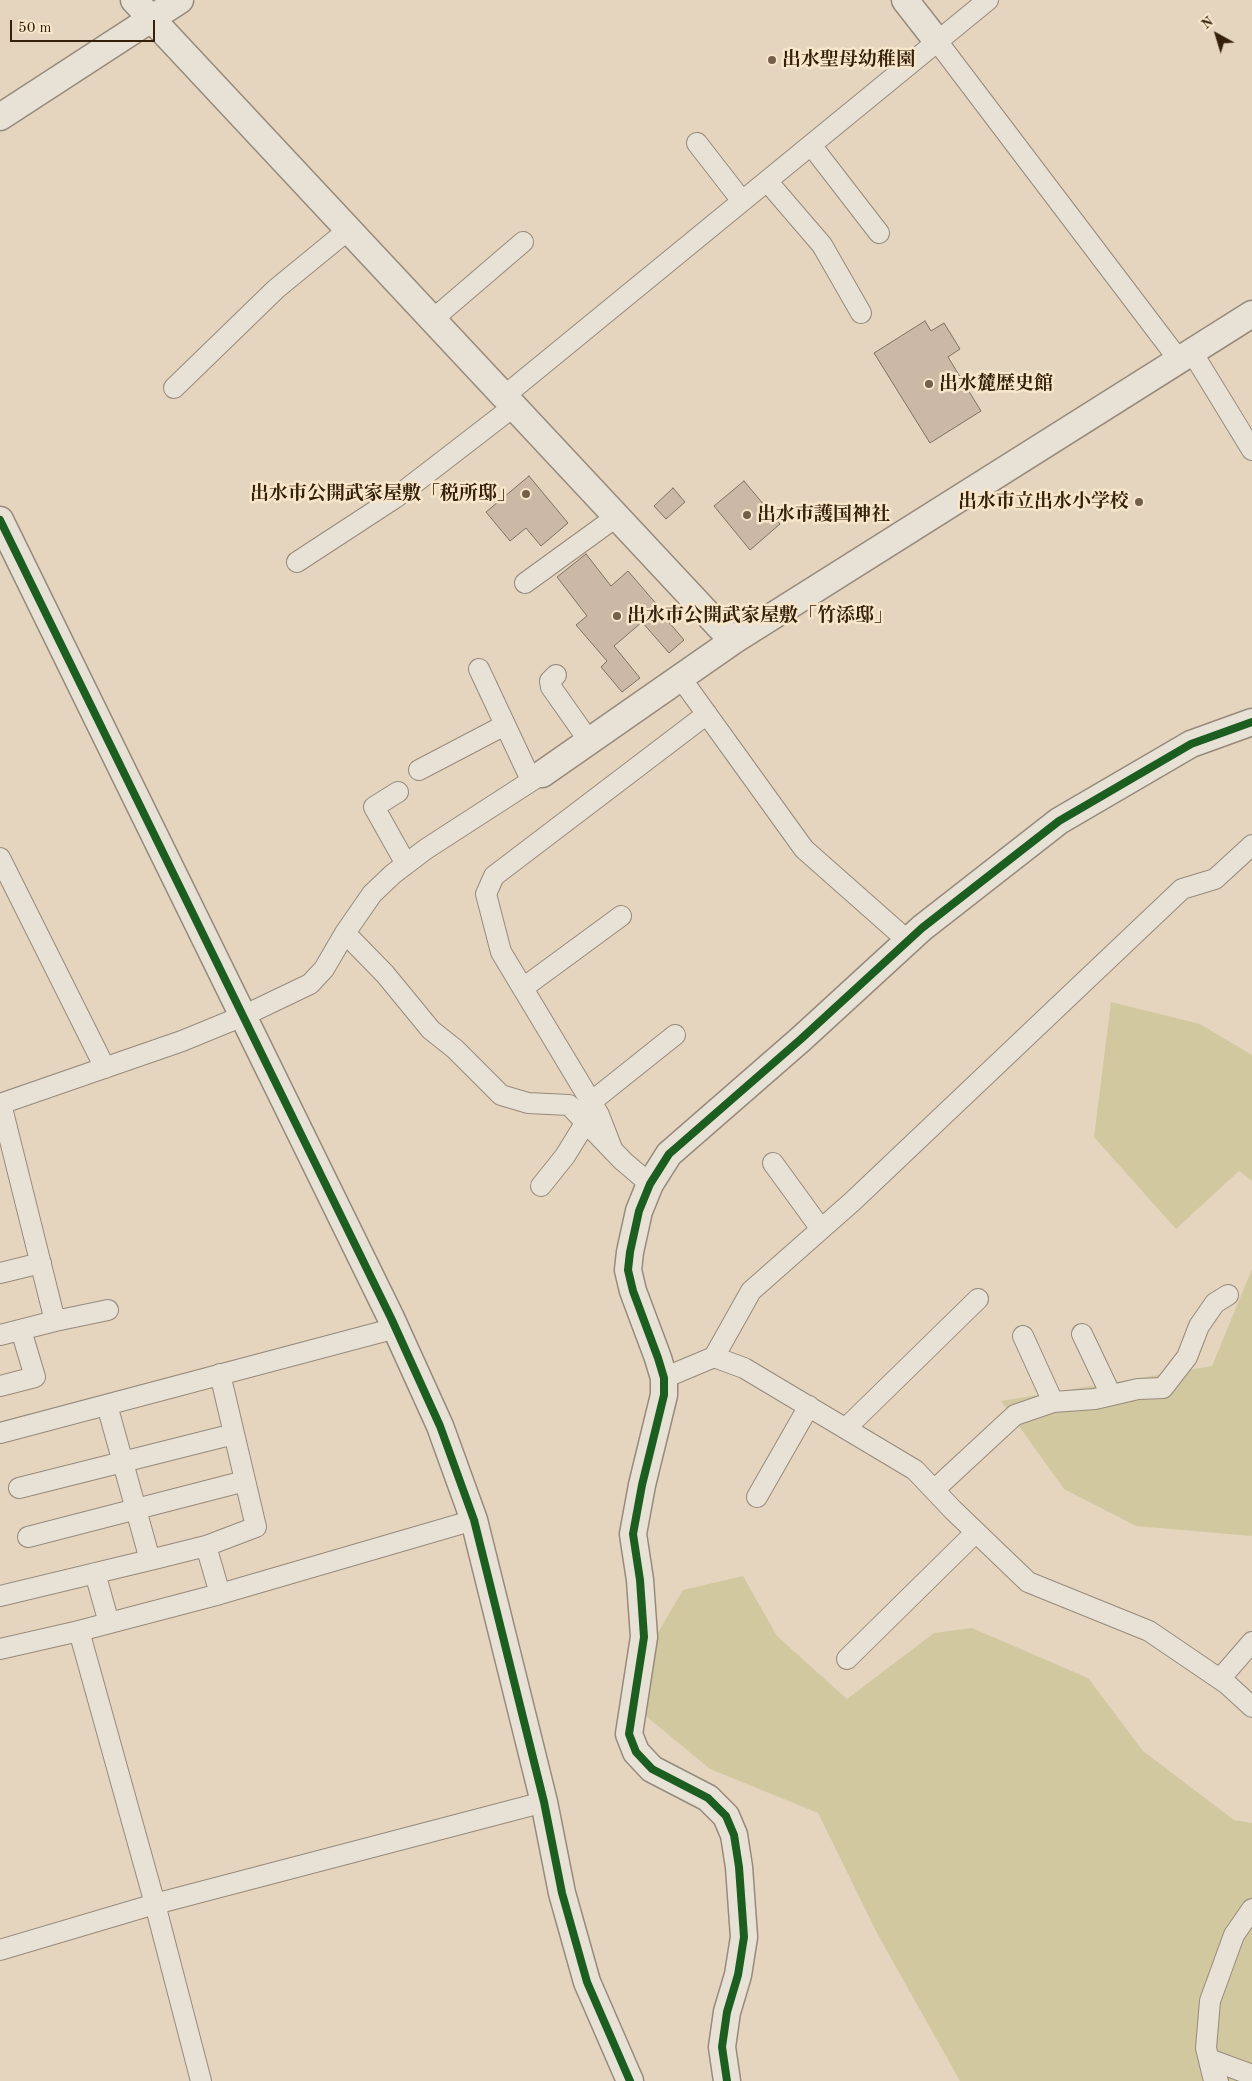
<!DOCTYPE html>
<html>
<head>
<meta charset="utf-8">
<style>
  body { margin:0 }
  #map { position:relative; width:1252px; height:2081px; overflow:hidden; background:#e5d5bf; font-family:"Old Standard TT",serif }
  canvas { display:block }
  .north { position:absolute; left:1192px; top:10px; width:50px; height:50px; -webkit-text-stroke:4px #f8e6cb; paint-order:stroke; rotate:321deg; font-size:14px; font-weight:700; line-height:20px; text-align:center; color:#35200b }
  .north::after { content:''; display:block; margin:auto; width:18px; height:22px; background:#35200b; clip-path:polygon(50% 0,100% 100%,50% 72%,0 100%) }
  .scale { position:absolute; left:10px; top:20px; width:145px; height:22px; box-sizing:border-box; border:2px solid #35200b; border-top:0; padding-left:6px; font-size:15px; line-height:18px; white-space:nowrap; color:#35200b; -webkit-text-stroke:4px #f8e6cb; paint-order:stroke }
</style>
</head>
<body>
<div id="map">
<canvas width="1252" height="2081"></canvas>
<div class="north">N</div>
<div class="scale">50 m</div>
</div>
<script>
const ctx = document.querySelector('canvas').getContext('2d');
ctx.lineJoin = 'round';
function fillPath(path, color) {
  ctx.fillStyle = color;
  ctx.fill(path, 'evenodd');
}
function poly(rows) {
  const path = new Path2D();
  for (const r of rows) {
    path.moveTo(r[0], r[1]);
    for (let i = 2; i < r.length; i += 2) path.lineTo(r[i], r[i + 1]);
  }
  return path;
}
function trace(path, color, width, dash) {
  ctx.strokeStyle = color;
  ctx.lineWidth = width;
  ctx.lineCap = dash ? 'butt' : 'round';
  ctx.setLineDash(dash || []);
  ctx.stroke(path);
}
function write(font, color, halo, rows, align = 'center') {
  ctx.font = font + ' "Old Standard TT","Noto Serif JP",serif';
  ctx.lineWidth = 5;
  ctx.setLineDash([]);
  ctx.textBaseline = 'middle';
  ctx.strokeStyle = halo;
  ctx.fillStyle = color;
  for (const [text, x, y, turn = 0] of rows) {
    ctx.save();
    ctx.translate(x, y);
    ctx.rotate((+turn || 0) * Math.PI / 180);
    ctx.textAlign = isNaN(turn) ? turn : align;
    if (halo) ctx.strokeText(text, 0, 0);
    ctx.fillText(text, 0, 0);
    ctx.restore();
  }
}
const green = poly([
  [1111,1002,1200,1024,1252,1055,1252,1181,1239,1171,1176,1229,1094,1137],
  [1252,1269,1252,1536,1136,1526,1064,1489,1001,1401,1212,1366],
  [743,1576,777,1636,847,1699,934,1633,972,1628,1088,1678,1143,1751,1234,1820,1252,1823,1252,2081,960,2081,878,1935,818,1813,710,1769,641,1712,657,1634,683,1590]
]);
const building = poly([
  [925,321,931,331,944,323,960,349,948,357,981,411,930,443,874,353,925,321],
  [529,476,568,523,541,546,526,528,510,541,486,512,529,476],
  [744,481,780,524,750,550,714,506,744,481],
  [673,488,685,502,666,519,654,506,673,488],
  [586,554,611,586,628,571,659,607,657,608,684,640,669,653,642,622,614,646,640,678,622,692,601,667,607,661,576,625,587,616,557,577,586,554]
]);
const minor = poly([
  [937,41,1179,360],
  [697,143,742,201],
  [811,145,879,233],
  [767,181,822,245,861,313],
  [432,320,523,242],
  [1192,352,1252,450],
  [174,388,276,289,348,230],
  [503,397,988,0],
  [297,562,395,498,513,407],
  [525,583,616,517],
  [479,669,531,780],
  [556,675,550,681,551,687,589,741],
  [680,677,804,849,908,941],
  [419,770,505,725],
  [398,792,374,807,406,864],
  [0,858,105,1068],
  [345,933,385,974,431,1030,455,1049,501,1095,528,1103,569,1105,623,1161,650,1184],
  [523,988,621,916],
  [591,1102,675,1035],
  [0,1104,182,1041,243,1016,310,984,324,969,345,933,372,894,393,874,426,849,542,774],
  [613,1151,599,1115,501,952,486,894,494,876,707,714],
  [773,1163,821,1229],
  [541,1186,565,1156,586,1122],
  [0,1273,41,1263],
  [55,1321,108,1310],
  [1082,1334,1111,1395],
  [0,1335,55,1321,1,1104],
  [1023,1336,1053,1402],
  [714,1357,744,1368,915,1470,953,1510,1028,1582,1149,1631,1227,1684,1252,1707],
  [664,1378,714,1357,751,1291,853,1201,1182,889,1215,879,1252,845],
  [0,1386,35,1377,21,1330],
  [846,1428,978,1299],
  [0,1433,396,1328],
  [19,1488,234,1434],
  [934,1490,1015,1415,1053,1402,1095,1399,1138,1389,1163,1388,1187,1357,1199,1326,1215,1303,1228,1295],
  [757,1497,809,1406],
  [28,1537,245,1481],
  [206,1546,256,1527,220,1374],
  [150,1560,206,1546,220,1594],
  [95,1573,109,1623],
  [0,1596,150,1560,107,1405],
  [0,1649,79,1631],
  [847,1659,976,1532],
  [1220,1679,1252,1642],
  [0,1950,155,1904,544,1802],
  [1209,2059,1252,2075],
  [201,2081,155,1904,79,1631,220,1594,474,1520],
  [1218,2081,1213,2077,1206,2048,1210,2001,1234,1935,1252,1909]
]);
const tertiary = poly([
  [134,0,733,641],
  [905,0,937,41],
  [0,117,180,0],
  [0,520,391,1318,440,1426,474,1520,544,1802,562,1893,587,1982,630,2081],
  [542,774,733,641,1252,314],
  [727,2081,722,2047,727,2012,738,1975,744,1937,739,1867,734,1835,726,1816,708,1798,652,1769,636,1752,629,1734,644,1637,640,1580,633,1534,642,1485,664,1395,664,1378,658,1358,633,1291,628,1270,630,1252,639,1211,650,1184,669,1154,801,1039,922,928,1059,821,1191,744,1252,722]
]);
const cycleway = poly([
  [0,520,391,1318,440,1426,474,1520,544,1802,562,1893,587,1982,630,2081],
  [727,2081,722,2047,727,2012,738,1975,744,1937,739,1867,734,1835,726,1816,708,1798,652,1769,636,1752,629,1734,644,1637,640,1580,633,1534,642,1485,664,1395,664,1378,658,1358,633,1291,628,1270,630,1252,639,1211,650,1184,669,1154,801,1039,922,928,1059,821,1191,744,1252,722]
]);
const markers = [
  [772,60,5,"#735f4a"],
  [929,384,5,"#735f4a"],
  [526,494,5,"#735f4a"],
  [1139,502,5,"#735f4a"],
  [747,515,5,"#735f4a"],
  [617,616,5,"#735f4a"]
];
const poiNames = [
  ["出水聖母幼稚園",782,60],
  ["出水麓歴史館",939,384],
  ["出水市公開武家屋敷「税所邸」",516,494,"right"],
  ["出水市立出水小学校",1129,502,"right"],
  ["出水市護国神社",757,515],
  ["出水市公開武家屋敷「竹添邸」",627,616]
];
fillPath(green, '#d1c8a0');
fillPath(building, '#cbb8a5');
trace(building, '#7c7164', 1);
trace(minor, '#968a7b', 22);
trace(tertiary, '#968a7b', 29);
trace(minor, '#e8e1d6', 20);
trace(tertiary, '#e8e1d6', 26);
trace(cycleway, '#1b5e20', 8);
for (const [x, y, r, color] of markers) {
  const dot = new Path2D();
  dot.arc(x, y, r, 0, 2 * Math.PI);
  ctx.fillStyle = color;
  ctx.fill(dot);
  trace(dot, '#f8e6cb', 2);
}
write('bold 19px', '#35200b', '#f8e6cb', poiNames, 'left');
</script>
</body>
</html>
